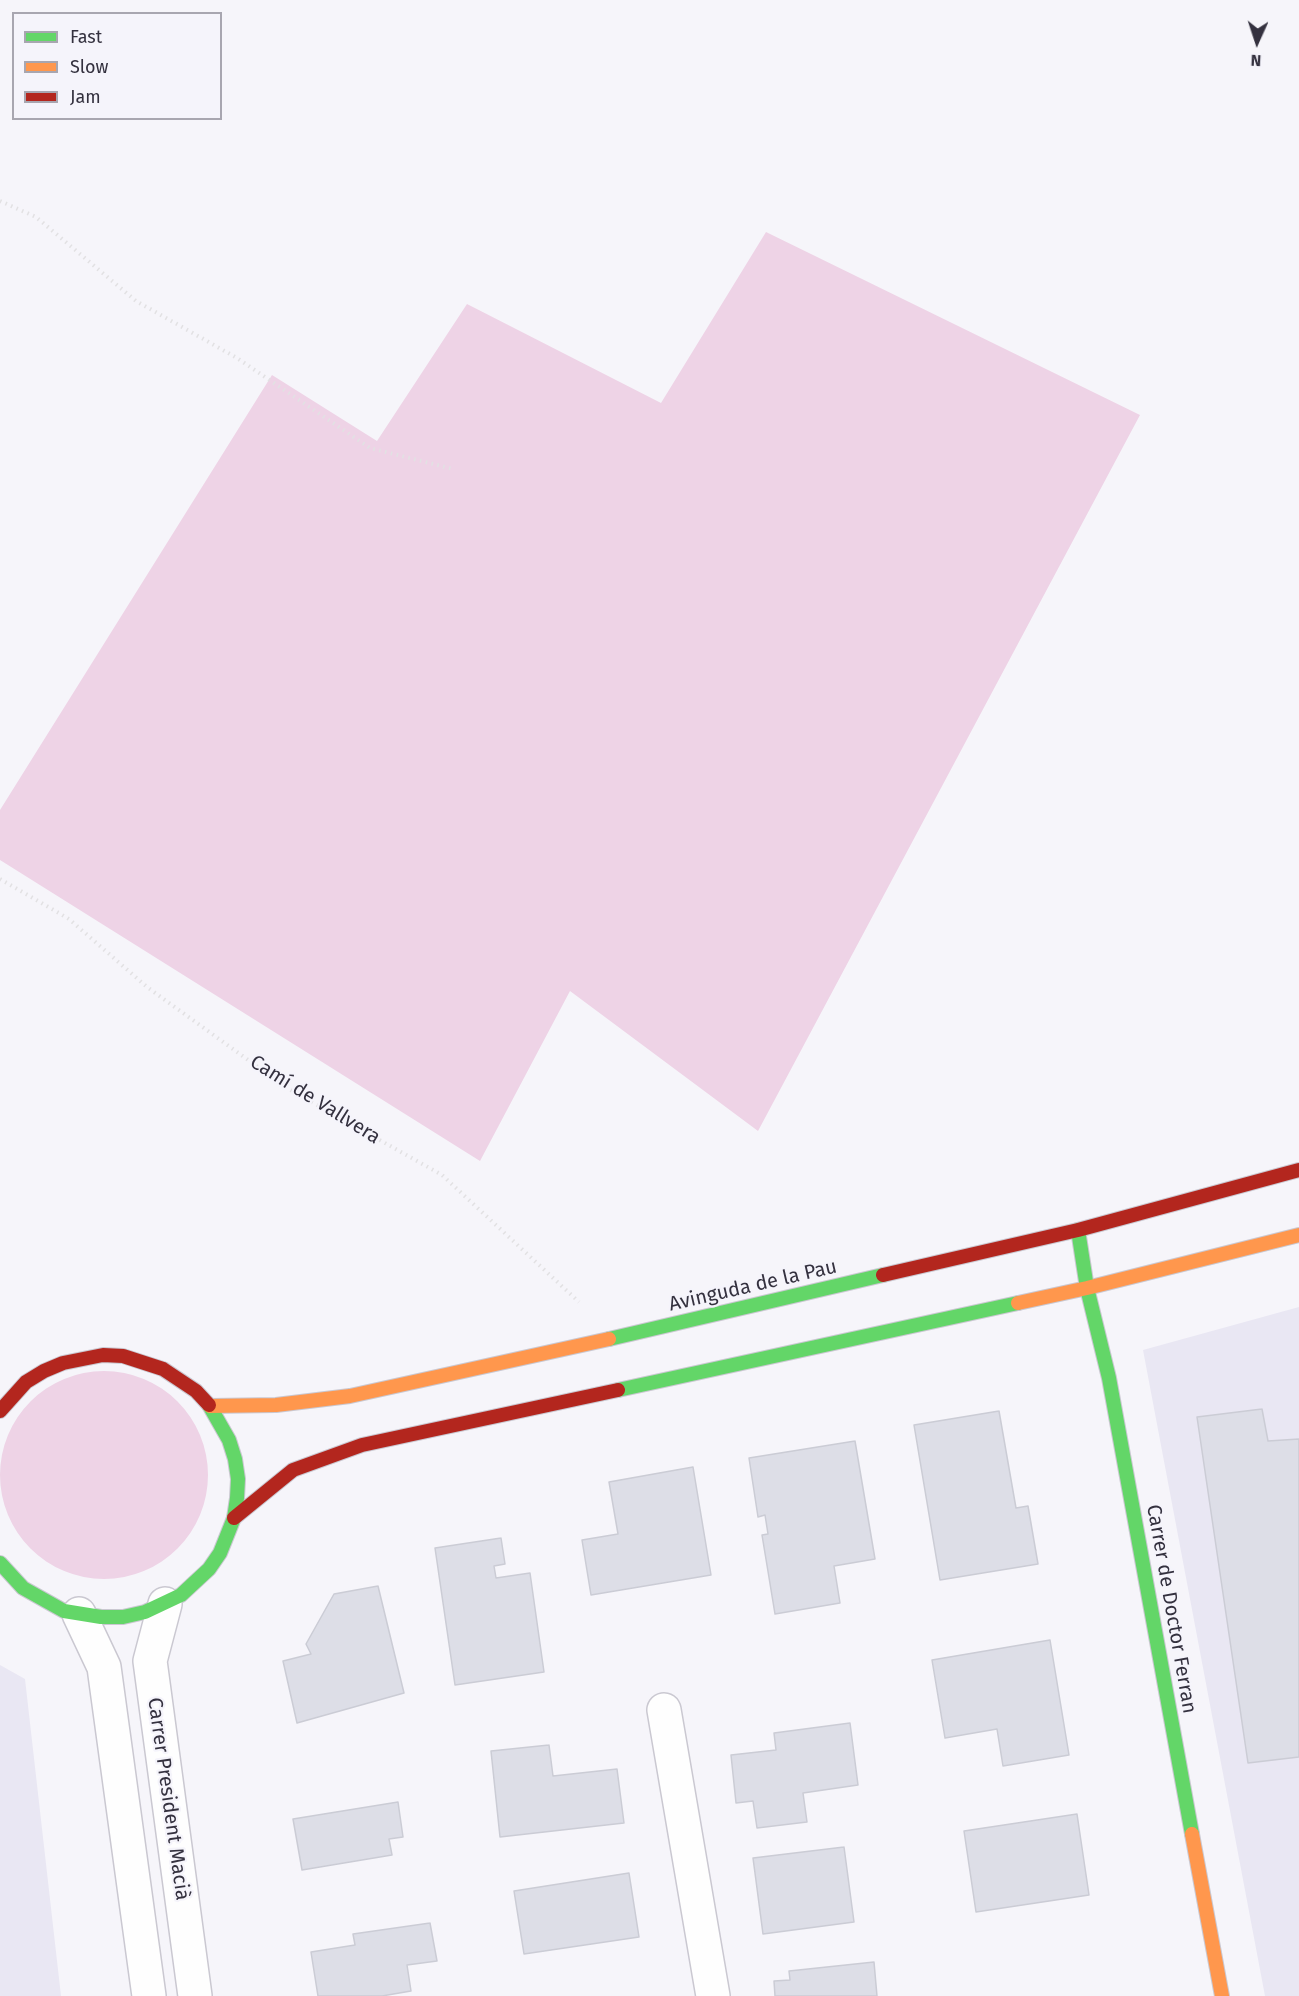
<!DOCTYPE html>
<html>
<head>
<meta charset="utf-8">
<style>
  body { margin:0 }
  #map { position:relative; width:1299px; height:1996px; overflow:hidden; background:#f6f5fa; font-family:"Fira Sans",sans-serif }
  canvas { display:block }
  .legend { position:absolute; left:12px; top:12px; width:210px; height:108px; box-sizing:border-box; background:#f5f4fb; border:2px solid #a8a6b0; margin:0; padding:8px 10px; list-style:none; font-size:18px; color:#34313f }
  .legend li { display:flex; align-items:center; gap:12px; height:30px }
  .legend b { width:30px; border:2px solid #a8a6b0 }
  .north { position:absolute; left:1227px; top:12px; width:60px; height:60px; -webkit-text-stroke:4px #f5f4fb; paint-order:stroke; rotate:183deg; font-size:16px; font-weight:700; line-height:24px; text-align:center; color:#34313f }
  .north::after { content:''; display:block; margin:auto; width:21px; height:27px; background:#34313f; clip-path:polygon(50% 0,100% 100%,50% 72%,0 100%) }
</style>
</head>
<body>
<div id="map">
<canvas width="1299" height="1996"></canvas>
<ul class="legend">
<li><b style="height:8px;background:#63d668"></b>Fast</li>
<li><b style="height:8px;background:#ff974d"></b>Slow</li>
<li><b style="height:8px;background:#b3261e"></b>Jam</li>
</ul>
<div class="north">N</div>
</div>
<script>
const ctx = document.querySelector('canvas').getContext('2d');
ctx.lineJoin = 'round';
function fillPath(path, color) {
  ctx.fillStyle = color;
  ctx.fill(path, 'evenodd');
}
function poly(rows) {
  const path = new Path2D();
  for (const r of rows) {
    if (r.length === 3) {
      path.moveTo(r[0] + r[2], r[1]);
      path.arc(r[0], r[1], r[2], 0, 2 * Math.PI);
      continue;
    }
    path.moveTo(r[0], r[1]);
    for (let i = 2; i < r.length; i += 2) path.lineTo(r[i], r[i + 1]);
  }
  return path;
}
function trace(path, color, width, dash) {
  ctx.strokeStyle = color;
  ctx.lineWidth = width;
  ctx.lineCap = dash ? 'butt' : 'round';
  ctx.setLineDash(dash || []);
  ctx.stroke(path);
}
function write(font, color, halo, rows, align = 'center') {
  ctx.font = font + ' "Fira Sans",sans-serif';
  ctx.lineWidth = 4.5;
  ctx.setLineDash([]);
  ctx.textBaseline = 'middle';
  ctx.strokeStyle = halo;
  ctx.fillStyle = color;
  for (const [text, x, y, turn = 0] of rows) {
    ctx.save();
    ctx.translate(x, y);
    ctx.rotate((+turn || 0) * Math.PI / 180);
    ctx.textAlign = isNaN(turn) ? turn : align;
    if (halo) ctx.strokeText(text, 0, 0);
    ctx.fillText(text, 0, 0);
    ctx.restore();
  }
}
const built = poly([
  [1299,1307,1299,1996,1265,1996,1143,1350],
  [0,1665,25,1679,61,1996,0,1996]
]);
const green = poly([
  [766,232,1140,415,758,1131,570,991,480,1161,0,860,0,810,272,375,377,441,467,304,661,403],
  [104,1475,104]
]);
const building = poly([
  [1262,1409,1268,1441,1299,1439,1299,1757,1248,1763,1197,1417,1262,1409],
  [999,1411,1016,1508,1028,1506,1038,1564,940,1580,914,1425,999,1411],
  [855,1441,875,1559,834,1566,840,1603,775,1614,762,1535,768,1534,765,1515,758,1517,749,1458,855,1441],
  [693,1467,711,1575,591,1595,582,1540,618,1534,609,1482,693,1467],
  [501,1538,505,1564,494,1566,496,1578,530,1573,544,1672,455,1685,435,1548,501,1538],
  [378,1586,404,1693,297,1723,283,1661,311,1654,306,1644,334,1594,378,1586],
  [1050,1640,1069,1755,1003,1766,997,1729,945,1738,932,1660,1050,1640],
  [850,1723,858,1785,803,1793,807,1822,757,1828,753,1801,736,1803,731,1755,776,1750,774,1733,850,1723],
  [549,1745,553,1776,617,1769,624,1823,500,1837,491,1751,549,1745],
  [398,1802,403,1837,389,1839,392,1855,302,1870,293,1819,398,1802],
  [1077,1814,1089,1895,976,1912,964,1831,1077,1814],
  [844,1847,854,1922,763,1934,753,1858,844,1847],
  [629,1873,639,1937,524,1954,514,1891,629,1873],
  [430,1923,437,1961,407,1965,411,1991,382,1996,318,1996,311,1952,355,1945,353,1934,430,1923],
  [874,1962,877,1996,775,1996,774,1981,790,1980,789,1971,874,1962]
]);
const path = poly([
  [0,201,36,217,136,301,237,358,370,448,453,469],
  [0,879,69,919,147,987,287,1088,442,1175,579,1302]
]);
const street = poly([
  [165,1604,150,1661,195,1996],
  [79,1614,104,1667,149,1996],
  [664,1710,713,1996]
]);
const fast = poly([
  [1078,1230,1087,1288,1109,1378,1192,1834],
  [609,1339,883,1275],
  [618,1390,1018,1303],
  [0,1563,23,1588,64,1611,101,1617,123,1617,145,1612,181,1595,209,1569,220,1553,234,1518,237,1498,238,1479,235,1459,229,1440,209,1405]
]);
const slow = poly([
  [1018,1303,1087,1288,1299,1235],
  [210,1406,276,1405,350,1396,609,1339],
  [1192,1834,1222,1996]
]);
const jam = poly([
  [883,1275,1078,1230,1299,1170],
  [0,1411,26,1382,44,1371,63,1363,103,1355,123,1356,163,1369,196,1391,209,1405],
  [234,1518,293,1470,362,1445,618,1390]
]);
const streetNames = [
  ["Camí de Vallvera",315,1100,32],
  ["Avinguda de la Pau",753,1286,-13],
  ["Carrer de Doctor Ferran",1171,1609,80],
  ["Carrer President Macià",168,1799,82]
];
fillPath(built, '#e9e7f3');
fillPath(green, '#eed3e6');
fillPath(building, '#dddee7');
trace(building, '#cbccd5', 1.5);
trace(street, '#cac8d1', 36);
trace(fast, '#cac8d1', 16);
trace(slow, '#cac8d1', 16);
trace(jam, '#cac8d1', 16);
trace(path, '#e2e1e3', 4, [1.5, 4.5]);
trace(street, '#fefefe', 33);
trace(fast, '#63d668', 14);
trace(slow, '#ff974d', 14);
trace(jam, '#b3261e', 14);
write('20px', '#34313f', '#f5f4fb', streetNames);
</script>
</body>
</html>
